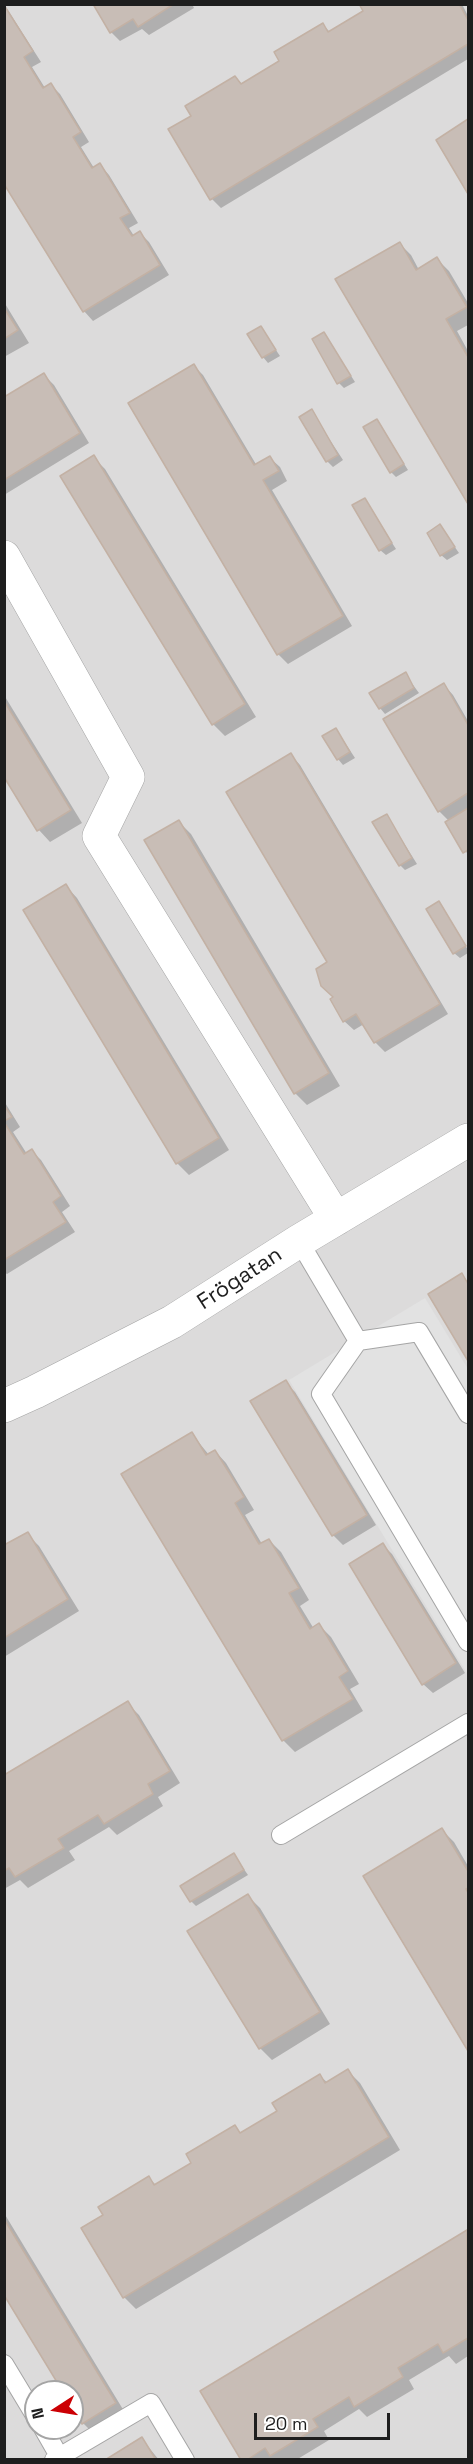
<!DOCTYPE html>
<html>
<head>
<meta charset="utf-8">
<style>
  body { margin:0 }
  #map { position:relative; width:473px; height:2464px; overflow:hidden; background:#f0ebe3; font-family:"Space Grotesk",sans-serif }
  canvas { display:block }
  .frame { position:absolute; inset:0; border:6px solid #1e1e1e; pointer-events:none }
  .north { position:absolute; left:24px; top:2380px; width:60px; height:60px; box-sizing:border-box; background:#fff; border:2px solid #a5a5a5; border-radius:50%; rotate:258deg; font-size:16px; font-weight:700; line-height:24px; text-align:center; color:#1e1e1e }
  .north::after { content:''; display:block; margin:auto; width:21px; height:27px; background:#cc0004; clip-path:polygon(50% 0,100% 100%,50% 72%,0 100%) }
  .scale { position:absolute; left:254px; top:2413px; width:136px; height:27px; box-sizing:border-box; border:3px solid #1e1e1e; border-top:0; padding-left:8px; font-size:18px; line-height:21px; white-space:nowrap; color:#1e1e1e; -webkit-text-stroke:4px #fff; paint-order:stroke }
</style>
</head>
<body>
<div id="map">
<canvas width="473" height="2464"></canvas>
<div class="frame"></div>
<div class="north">N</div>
<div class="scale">20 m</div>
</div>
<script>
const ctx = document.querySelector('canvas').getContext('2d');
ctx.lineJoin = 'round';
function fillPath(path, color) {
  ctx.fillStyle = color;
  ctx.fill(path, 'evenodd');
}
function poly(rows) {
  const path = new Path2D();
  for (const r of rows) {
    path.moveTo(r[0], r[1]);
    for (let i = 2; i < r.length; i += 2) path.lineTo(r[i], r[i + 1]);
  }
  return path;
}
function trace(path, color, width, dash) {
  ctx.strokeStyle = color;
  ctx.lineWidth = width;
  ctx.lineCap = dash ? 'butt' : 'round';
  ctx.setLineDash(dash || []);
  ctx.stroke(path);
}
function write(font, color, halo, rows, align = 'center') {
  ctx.font = font + ' "Space Grotesk",sans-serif';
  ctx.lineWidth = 5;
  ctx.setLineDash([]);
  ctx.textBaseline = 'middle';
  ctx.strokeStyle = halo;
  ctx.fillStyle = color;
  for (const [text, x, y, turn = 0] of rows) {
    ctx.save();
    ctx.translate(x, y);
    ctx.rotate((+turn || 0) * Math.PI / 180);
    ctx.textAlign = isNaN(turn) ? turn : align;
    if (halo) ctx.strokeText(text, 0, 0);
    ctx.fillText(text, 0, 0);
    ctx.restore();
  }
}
const residential = poly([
  [5,5,468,5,468,2459,5,2460],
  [36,2392,72,2392,72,2428,36,2428]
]);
const parking = poly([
  [425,1298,468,1369,468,1675,289,1380]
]);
const shadow = poly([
  [4,4,41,62,32,67,45,88,51,85,60,94,89,142,81,147,94,168,100,165,109,175,138,223,129,228,134,236,140,233,149,242,169,275,93,321,84,311,4,181],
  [94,4,192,4,194,8,149,35,142,29,120,41,111,32],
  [361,4,462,4,468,16,468,59,221,208,212,199,193,116,235,77,243,85,281,62,323,25,330,32,365,12],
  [468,121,468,191,438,140],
  [399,243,411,255,419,270,437,259,449,271,468,303,468,325,457,331,468,351,468,501,337,280],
  [4,302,29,343,4,357],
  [261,328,280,356,268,363,263,357],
  [324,334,355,382,344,388,339,383],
  [194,366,203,375,257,466,270,458,280,467,287,481,272,490,352,626,288,664,278,654],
  [44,375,54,385,89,443,4,495,4,399],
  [311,411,343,460,333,467,327,461],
  [377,421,408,470,396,477,391,472],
  [93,457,105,469,256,717,225,736,213,724],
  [364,500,396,549,386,555,380,550],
  [440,526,459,553,447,560,441,555],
  [405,674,419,693,385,714,380,708],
  [444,685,453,695,468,721,468,855,449,821,439,811],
  [4,695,82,823,50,842,39,830,4,774],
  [336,729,355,758,343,765,338,759],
  [291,755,300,765,448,1014,385,1052,375,1042,364,1024,354,1030,344,1021,335,997],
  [387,816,417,864,405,870,400,865],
  [179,822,191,834,340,1086,307,1105,295,1093],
  [66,886,77,898,229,1150,189,1175,177,1163],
  [439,903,468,950,468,953,460,958,454,953],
  [4,1101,20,1127,13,1132,27,1154,32,1151,41,1160,70,1206,62,1212,75,1232,7,1274,4,1272],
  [462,1275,468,1282,468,1358,430,1294],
  [285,1382,295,1392,376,1525,343,1545,333,1535,252,1402],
  [192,1434,209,1455,215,1451,226,1463,254,1510,245,1515,262,1544,269,1540,281,1552,309,1600,300,1606,314,1629,319,1625,331,1637,359,1684,350,1689,363,1711,295,1752,283,1740,123,1475],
  [27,1534,39,1546,79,1611,4,1657,4,1543,7,1546],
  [383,1545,392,1554,465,1673,433,1693,423,1684],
  [127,1703,139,1715,180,1783,158,1797,163,1806,117,1835,109,1827,69,1851,75,1860,28,1888,20,1880,4,1889,4,1777],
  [442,1830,454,1842,468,1866,468,2048,365,1877],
  [234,1855,248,1875,196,1906,191,1901],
  [248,1896,260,1908,330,2024,272,2060,260,2048],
  [348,2071,360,2083,400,2150,136,2309,124,2297,105,2215,149,2178,156,2185,193,2163,234,2127,242,2134,279,2112,320,2076,328,2083],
  [4,2213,127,2416,95,2435,83,2423,72,2404,72,2392,65,2392,4,2292],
  [467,2232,468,2356,456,2364,449,2356,409,2380,414,2389,367,2417,359,2409,324,2431,329,2440,296,2460,243,2460],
  [142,2439,159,2460,108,2460]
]);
const building = poly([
  [93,4,174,4,138,27,133,19,110,33,93,4],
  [359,4,459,4,468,20,468,44,210,200,168,129,191,116,185,106,235,76,241,84,279,61,274,52,323,23,328,32,363,11,359,4],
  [4,5,33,51,24,57,43,88,51,83,81,132,73,137,92,168,100,163,130,213,120,218,132,236,140,231,160,265,83,312,4,184,4,5],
  [468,119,468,194,436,140,468,119],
  [400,242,416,270,437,257,467,307,446,319,468,357,468,504,335,279,400,242],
  [4,308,18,330,4,339,4,308],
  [261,326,276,350,262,358,247,334,261,326],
  [324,332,351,376,337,384,312,339,324,332],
  [194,364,254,465,270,456,279,471,263,480,343,616,277,655,128,403,194,364],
  [44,373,80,433,4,480,4,397,44,373],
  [312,409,338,455,326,462,299,417,312,409],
  [377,419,404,464,390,473,363,427,377,419],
  [94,455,245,704,212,725,60,476,94,455],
  [365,498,392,543,379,551,352,505,365,498],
  [440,524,455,547,440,556,427,533,440,524],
  [406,672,414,688,379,709,369,693,406,672],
  [444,683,468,725,468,793,438,812,383,719,444,683],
  [4,701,71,810,37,831,4,777,4,701],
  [336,728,350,752,337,760,322,736,336,728],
  [291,753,440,1004,374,1043,356,1014,343,1022,330,999,333,997,321,986,316,969,327,962,226,792,291,753],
  [468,808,468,850,463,853,445,822,468,808],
  [387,814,412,858,399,866,372,822,387,814],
  [179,820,329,1073,294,1094,144,840,179,820],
  [66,884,219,1138,176,1164,23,910,66,884],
  [439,901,466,946,453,954,426,909,439,901],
  [4,1105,12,1117,4,1121,4,1105],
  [4,1122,24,1154,32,1149,61,1196,53,1202,66,1222,4,1260,4,1122],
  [462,1273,468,1284,468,1361,428,1294,462,1273],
  [286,1380,367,1515,332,1536,250,1401,286,1380],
  [192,1432,206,1455,215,1450,244,1497,235,1503,259,1544,269,1539,299,1588,289,1593,310,1629,319,1623,348,1671,339,1677,353,1699,282,1741,121,1474,192,1432],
  [28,1532,68,1599,4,1638,4,1545,28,1532],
  [383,1543,456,1663,422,1685,349,1564,383,1543],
  [128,1701,170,1771,148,1784,153,1794,104,1824,98,1815,58,1839,64,1848,15,1877,9,1868,4,1871,4,1775,128,1701],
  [442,1828,468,1871,468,1888,466,1889,468,1893,468,2051,363,1876,442,1828],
  [234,1853,244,1870,190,1902,180,1886,234,1853],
  [248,1894,320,2012,259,2049,187,1931,248,1894],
  [348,2069,389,2137,123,2298,81,2228,103,2215,98,2207,149,2176,154,2185,191,2163,186,2154,235,2125,240,2133,277,2111,272,2103,320,2074,325,2083,348,2069],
  [4,2219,116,2403,82,2424,72,2407,72,2392,63,2392,4,2295,4,2219],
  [467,2230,468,2338,443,2353,438,2344,398,2368,403,2377,354,2407,349,2397,313,2419,318,2427,270,2456,265,2448,247,2460,241,2460,200,2391,467,2230],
  [142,2437,156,2460,105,2460,142,2437]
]);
const lane = poly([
  [299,1241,358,1341],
  [468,1414,419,1332,358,1341,321,1394,468,1642],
  [281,1835,468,1723],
  [4,2364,36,2417],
  [43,2428,59,2456],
  [54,2460,151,2403,185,2460]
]);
const street = poly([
  [4,557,128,777,99,836,336,1219],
  [4,1406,35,1392,172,1322,299,1241,468,1140]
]);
const streetNames = [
  ["Frögatan",240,1279,-33]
];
fillPath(residential, '#dcdbdb');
fillPath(parking, '#e2e2e2');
fillPath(shadow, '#0003');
fillPath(building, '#c8bdb6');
trace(building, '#c3b1a4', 1.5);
trace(lane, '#a5a5a5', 20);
trace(street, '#a5a5a5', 34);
trace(lane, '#fff', 18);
trace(street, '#fff', 33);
write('22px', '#1e1e1e', '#fff', streetNames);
</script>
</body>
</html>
